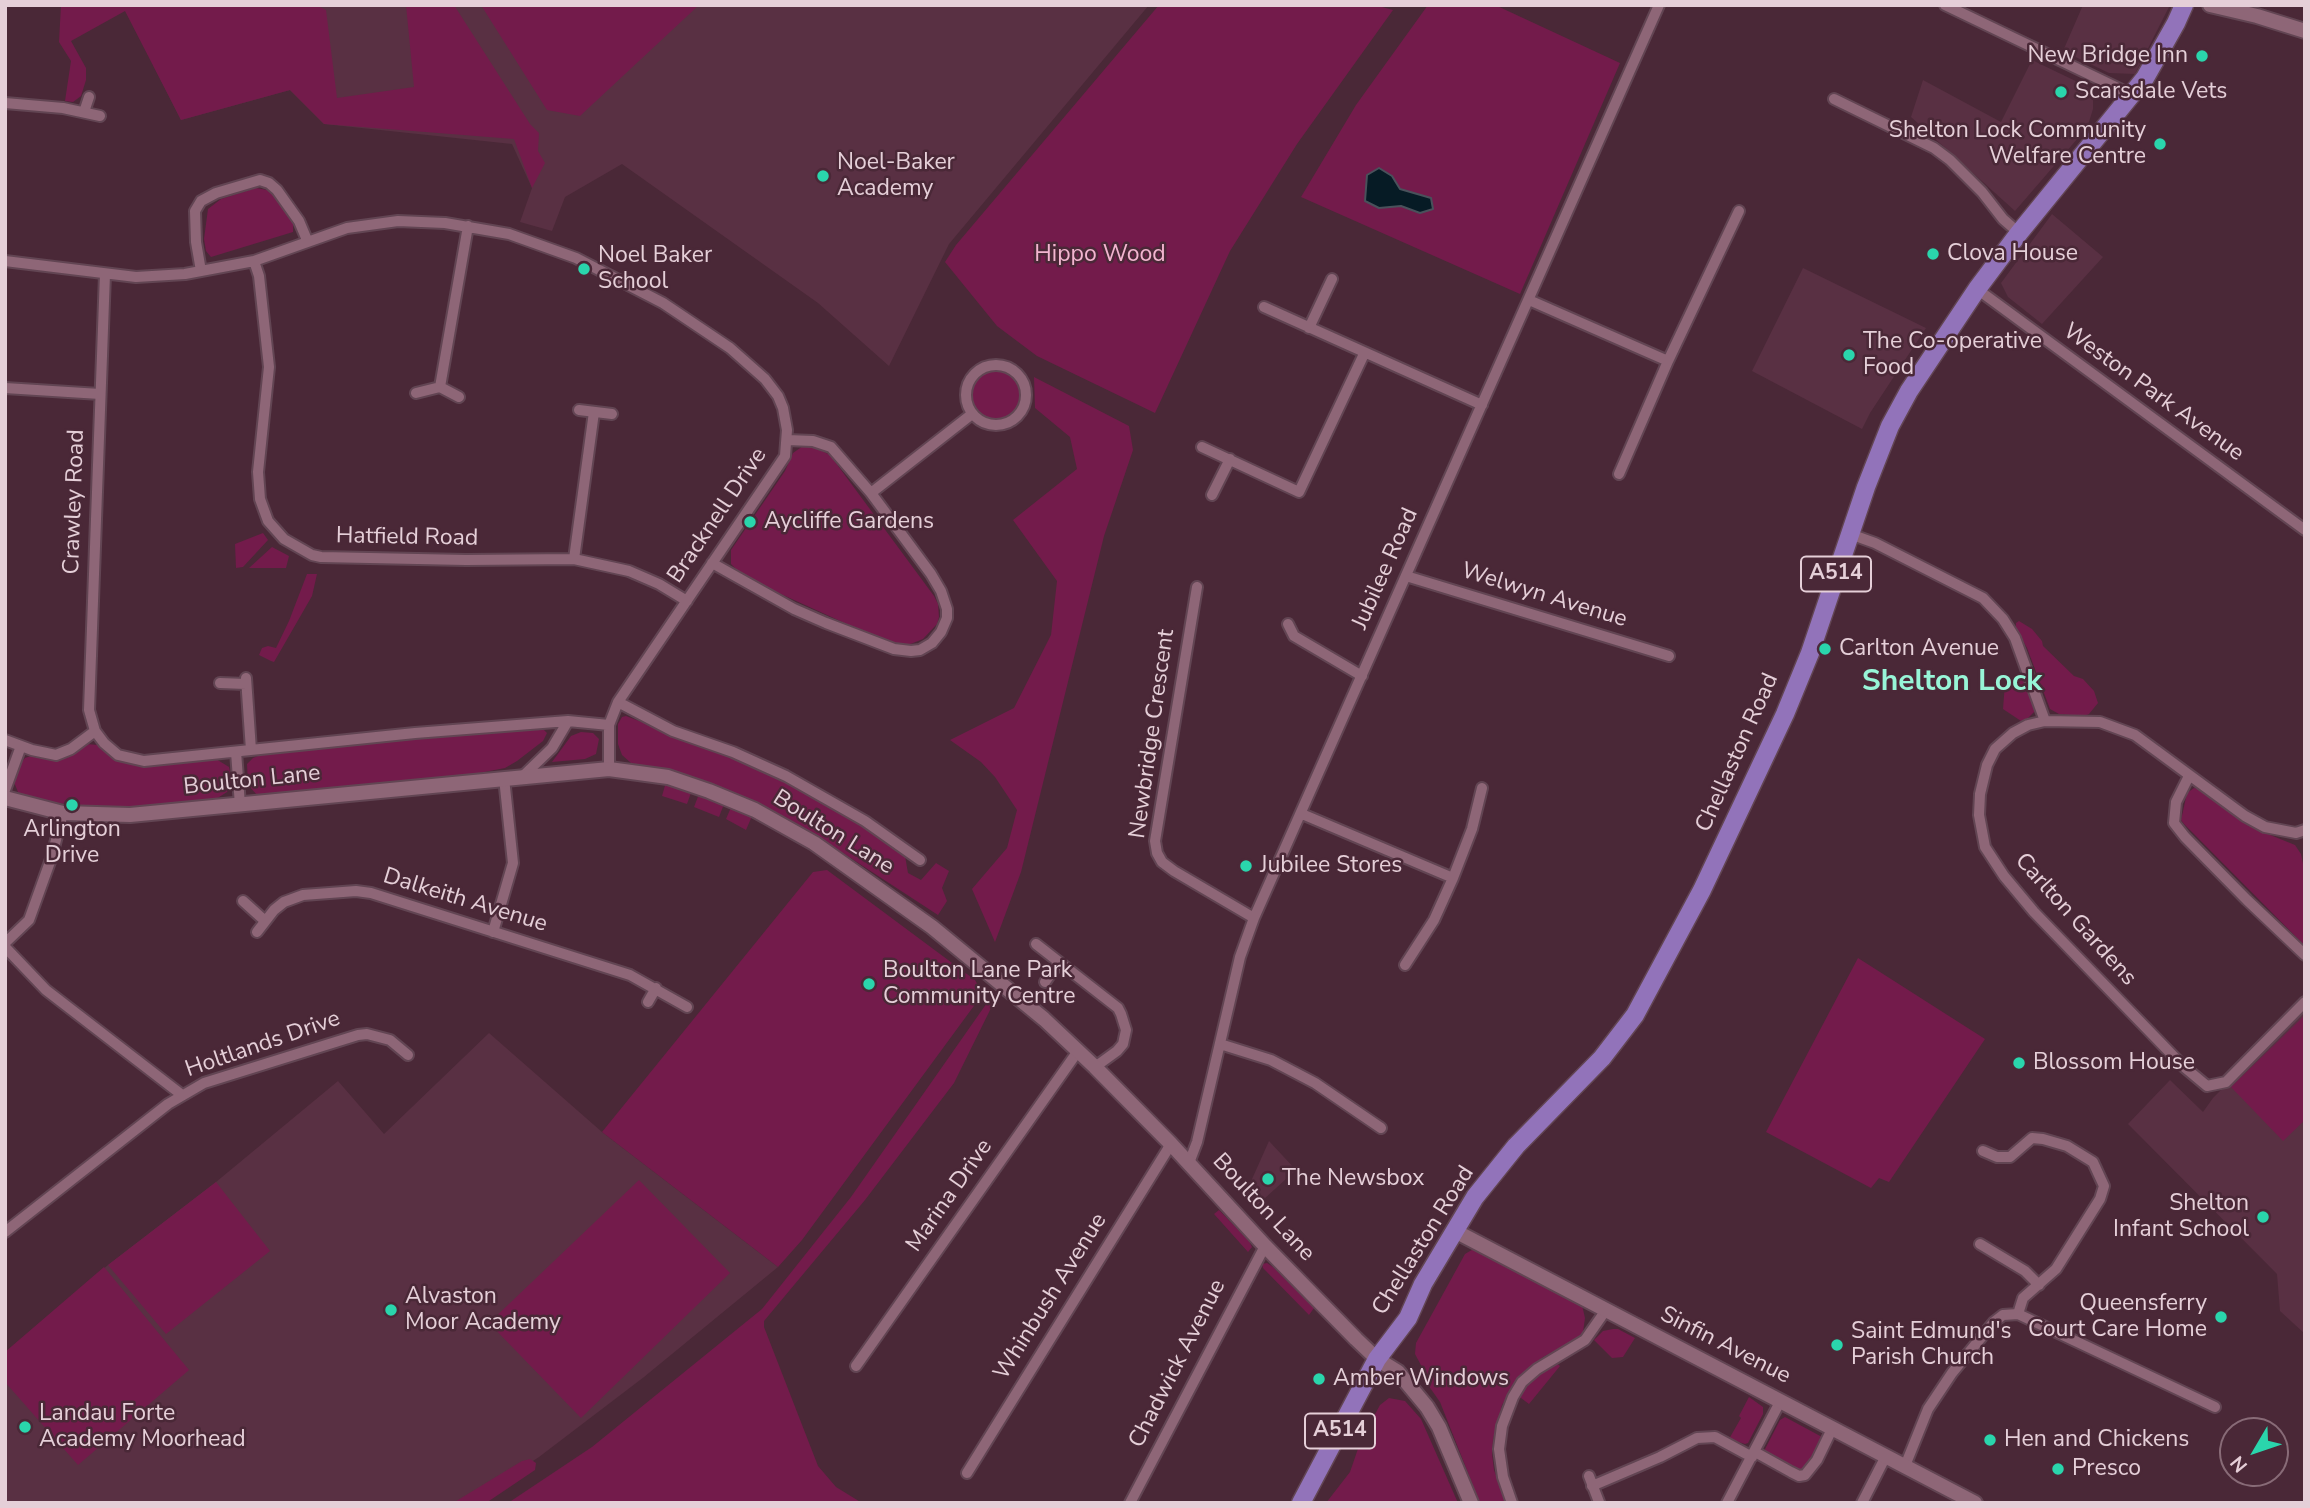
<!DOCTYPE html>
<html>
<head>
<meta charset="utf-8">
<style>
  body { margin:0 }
  #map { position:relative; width:2310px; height:1508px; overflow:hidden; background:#4a2837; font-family:"Nunito Sans",sans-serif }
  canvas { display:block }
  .frame { position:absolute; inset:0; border:7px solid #e5cfd8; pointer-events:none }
  .north { position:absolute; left:2219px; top:1417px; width:70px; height:70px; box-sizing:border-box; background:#4a2837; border:2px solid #886b77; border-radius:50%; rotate:231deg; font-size:19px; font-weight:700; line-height:28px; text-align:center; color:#e5cfd8 }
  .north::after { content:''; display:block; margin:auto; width:24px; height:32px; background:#2ad5ac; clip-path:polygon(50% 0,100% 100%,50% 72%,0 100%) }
</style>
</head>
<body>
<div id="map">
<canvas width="2310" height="1508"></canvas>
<div class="frame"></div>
<div class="north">N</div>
</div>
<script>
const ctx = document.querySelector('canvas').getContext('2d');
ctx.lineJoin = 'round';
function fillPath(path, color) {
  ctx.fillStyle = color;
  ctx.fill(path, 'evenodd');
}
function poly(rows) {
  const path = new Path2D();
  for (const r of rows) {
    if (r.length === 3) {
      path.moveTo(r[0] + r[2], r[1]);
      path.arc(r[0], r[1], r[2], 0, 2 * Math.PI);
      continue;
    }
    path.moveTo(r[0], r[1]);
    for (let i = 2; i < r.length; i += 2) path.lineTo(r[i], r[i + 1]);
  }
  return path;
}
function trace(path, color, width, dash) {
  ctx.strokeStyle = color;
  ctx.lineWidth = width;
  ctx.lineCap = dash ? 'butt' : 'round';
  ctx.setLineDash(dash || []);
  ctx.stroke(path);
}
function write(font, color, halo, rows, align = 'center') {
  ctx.font = font + ' "Nunito Sans",sans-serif';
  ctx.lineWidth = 5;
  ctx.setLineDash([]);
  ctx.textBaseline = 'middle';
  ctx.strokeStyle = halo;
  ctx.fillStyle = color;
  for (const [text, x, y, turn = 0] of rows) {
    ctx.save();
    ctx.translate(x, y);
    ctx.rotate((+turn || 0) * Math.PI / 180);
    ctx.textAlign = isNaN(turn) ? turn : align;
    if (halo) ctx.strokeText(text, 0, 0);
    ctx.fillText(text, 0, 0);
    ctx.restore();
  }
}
const built = poly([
  [123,5,1149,5,949,244,889,366,818,303,622,164,565,197,552,231,520,222,532,188,512,144,324,124,290,90,181,120],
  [2083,5,2170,5,2135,74,2109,73,2063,51],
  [2032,60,2088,87,2093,96,2093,109,2089,122,2078,138,2015,211,1911,117,1923,80,2001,122],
  [2052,214,2103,257,2042,324,2008,297,2001,283],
  [1803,268,1926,328,1870,413,1862,429,1752,371],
  [2305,1006,2305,1334,2280,1311,2277,1274,2128,1124,2170,1080,2203,1112,2213,1098],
  [489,1033,602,1132,778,1267,644,1377,539,1457,469,1503,5,1503,5,1353,108,1265,216,1182,338,1081,384,1134],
  [1269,1141,1296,1170,1254,1208,1244,1197]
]);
const green = poly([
  [61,5,316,5,326,10,337,98,414,87,406,5,454,5,530,124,539,133,538,151,545,163,532,188,514,139,324,124,290,90,181,120,125,11,71,41,86,68,86,80,81,96,73,102,65,101,71,61,59,42],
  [481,5,699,5,580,116,547,110],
  [1159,5,1375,5,1393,10,1297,144,1230,251,1155,413,1037,356,997,326,945,262,956,245],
  [1428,5,1495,5,1620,63,1520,294,1301,197,1356,105],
  [256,188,267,190,277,198,293,221,293,232,211,257,206,251,204,239,208,209,221,199],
  [996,395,25],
  [1034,377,1129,426,1133,450,1104,536,1021,872,995,942,972,889,1007,848,1017,810,995,777,981,762,950,740,1014,708,1051,635,1057,581,1013,520,1077,469,1070,437,1035,408],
  [803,446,812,446,830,455,934,596,938,604,939,617,937,624,923,639,908,645,897,644,849,625,772,590,739,572,731,564,731,550,785,471,793,453],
  [263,533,268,540,243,567,236,568,235,544],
  [272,547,289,556,286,568,249,568],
  [307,574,317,574,312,596,274,662,271,661,259,655,262,648,268,646,276,648,289,621],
  [2019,621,2032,629,2042,641,2043,646,2074,676,2083,679,2094,691,2098,703,2089,714,2084,716,2059,714,2050,709,2027,648,2016,628,2016,623],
  [2025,679,2035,711,2028,718,2021,721,2003,709,2005,683],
  [626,716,728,755,785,781,866,828,905,856,908,873,921,880,936,863,949,871,942,888,947,901,938,915,803,827,768,808,706,781,631,763,622,755,618,744,618,724,622,717],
  [541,727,547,733,543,741,517,761,505,768,474,774,258,796,248,785,247,764,253,758,263,754],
  [581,732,593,733,599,739,596,754,585,759,552,762,571,736],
  [86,744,98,745,115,758,137,766,216,759,229,767,231,777,230,787,227,792,216,799,126,808,79,806,32,799,18,792,14,782,18,767,25,758,31,756,60,759,68,757],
  [666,782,692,790,687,804,662,796],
  [2194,788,2200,789,2253,828,2295,845,2301,854,2305,873,2305,946,2184,824,2181,820,2187,793],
  [699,794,724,804,719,817,694,807],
  [732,805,752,816,746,830,726,819],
  [827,870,975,980,980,989,979,999,802,1240,778,1267,602,1132,813,872],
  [1858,958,1985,1039,1889,1182,1879,1178,1871,1188,1766,1132],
  [989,1000,994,1002,954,1083,865,1200,764,1321,764,1327,818,1466,836,1487,862,1503,508,1503,592,1447,762,1309,851,1197],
  [2305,1015,2305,1120,2283,1141,2231,1087],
  [639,1180,730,1273,581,1418,489,1323],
  [216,1182,270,1251,166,1334,108,1265],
  [1219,1210,1249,1241,1252,1247,1248,1252,1214,1214],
  [1475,1248,1576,1300,1582,1305,1585,1318,1583,1332,1576,1340,1543,1357,1520,1375,1502,1405,1493,1439,1492,1454,1494,1470,1506,1503,1480,1503,1440,1402,1419,1372,1423,1369,1415,1354,1416,1343,1465,1254],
  [1267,1263,1273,1267,1314,1308,1309,1315,1263,1268,1262,1264],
  [104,1267,189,1370,78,1465,5,1382,5,1352],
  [1613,1329,1618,1329,1635,1338,1623,1357,1612,1358,1594,1340,1603,1331],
  [1554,1361,1560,1366,1529,1404,1517,1395,1524,1384],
  [1749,1397,1763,1407,1763,1414,1748,1443,1745,1444,1729,1439,1741,1418,1739,1416],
  [1389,1398,1405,1401,1421,1419,1458,1503,1326,1503,1350,1472,1361,1440,1380,1405],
  [1785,1417,1822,1437,1808,1465,1800,1471,1796,1471,1763,1453,1780,1420],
  [530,1459,536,1463,535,1470,486,1503,453,1503,522,1461]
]);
const water = poly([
  [1379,168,1392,176,1400,189,1431,198,1433,209,1420,213,1401,206,1379,208,1365,201,1367,175,1379,168]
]);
const minor = poly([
  [1945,5,2124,91,2130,96],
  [1834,99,1934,148,1950,160,1982,192,2003,219,2019,233],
  [5,103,63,108,100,116],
  [84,112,89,97],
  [5,261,136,277,185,274,254,261,347,228,398,221,445,223,509,234,576,258,663,303,730,348,765,379,778,396,783,408,787,430,785,456,618,702,609,725,609,769],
  [254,261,259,276,269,367,258,472,260,499,268,521,284,539,312,555,321,557,466,560,574,559,629,571,659,584,687,601],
  [201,271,196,242,195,211,201,201,216,193,260,180,269,183,277,190,299,221,307,240],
  [1977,289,2305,530],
  [1529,300,1668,361],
  [1264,307,1482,405],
  [1309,328,1332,279],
  [996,395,30],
  [440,387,468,226],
  [5,388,100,394],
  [416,393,440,387,459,397],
  [579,410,612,414],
  [1202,447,1299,492,1364,354],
  [1619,474,1668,361,1739,211],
  [871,493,972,414],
  [1212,495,1230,459],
  [1850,534,1875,543,1983,598,2003,619,2015,638,2045,721,2100,722,2135,735,2245,816,2265,827,2296,833,2305,830],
  [574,559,594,412],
  [712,563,794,609,826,623,894,649,911,651,920,650,932,643,941,632,947,618,947,609,941,591,931,574,871,493,831,447,813,441,787,440],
  [1406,576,1669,656],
  [1197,587,1155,841,1157,853,1162,862,1174,871,1254,918],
  [1288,624,1294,636,1362,676],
  [246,678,251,750],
  [220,683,246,684],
  [618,702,673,731,733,752,786,776,865,821,920,860],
  [2045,721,2028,725,2013,733,1995,749,1987,765,1980,794,1979,815,1985,847,2004,876,2034,912,2183,1066,2207,1086,2226,1082,2305,1002],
  [95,731,89,710,105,274],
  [5,740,32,750,56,755,71,749,95,731,104,743,118,755,144,761,415,733,568,721,609,725],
  [236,752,240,805],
  [523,776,552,748,568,721],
  [2189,776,2176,802,2174,823,2185,837,2247,900,2305,955],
  [5,790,21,746],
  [1302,814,1453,878],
  [243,901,264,920],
  [257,932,274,910,284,902,303,895,356,891,371,893,630,975,687,1007],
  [493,932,513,863,504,778],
  [5,943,29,920,51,859,63,813],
  [1036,944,1118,1008,1121,1014,1126,1030,1123,1044,1117,1051,1095,1067],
  [5,947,46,990,182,1095],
  [1405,965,1434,920,1453,878,1472,829,1482,788],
  [1045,982,1059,962],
  [648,1002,656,988],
  [1220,1044,1271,1060,1315,1083,1381,1128],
  [1189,1163,1197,1142,1240,957,1254,918,1659,5],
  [5,1232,168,1104,204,1083,358,1035,367,1034,390,1040,408,1055],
  [1980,1244,2025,1271,2039,1285],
  [2018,1314,2215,1407],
  [856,1366,1078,1051],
  [1755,1452,1791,1472,1799,1476,1805,1475,1817,1460,1833,1427],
  [1905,1466,1928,1409,1952,1373,1994,1322,2003,1315,2018,1314,2023,1298,2056,1269,2100,1199,2104,1186,2093,1162,2067,1146,2043,1139,2032,1138,2010,1157,1997,1157,1983,1151],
  [967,1473,1171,1144],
  [1589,1476,1599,1502],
  [1592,1486,1660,1457,1697,1438,1715,1437,1752,1457],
  [1130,1503,1265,1246],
  [1512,1503,1503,1477,1499,1449,1502,1426,1513,1397,1522,1382,1537,1369,1585,1340,1606,1310],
  [1727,1503,1781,1400],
  [1862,1503,1886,1456]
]);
const tertiary = poly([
  [2210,5,2257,16,2305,31],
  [5,798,63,813,130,815,609,769,668,777,709,791,755,810,814,843,932,927,1044,1019,1095,1067,1171,1144,1265,1246,1356,1339,1377,1359,1398,1372,1427,1407,1439,1427,1471,1503],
  [1455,1231,1975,1503]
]);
const primary = poly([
  [1301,1503,1377,1359,1408,1318,1423,1284,1475,1197,1516,1146,1602,1058,1635,1015,1702,890,1785,714,1810,653,1866,487,1890,426,1909,391,1977,289,2019,233,2145,78,2176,23,2184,5]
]);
const markers = [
  [2202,56,7,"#2ad5ac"],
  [2061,92,7,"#2ad5ac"],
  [2160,144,7,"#2ad5ac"],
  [823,176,7,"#2ad5ac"],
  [1933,254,7,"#2ad5ac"],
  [584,269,7,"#2ad5ac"],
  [1849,355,7,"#2ad5ac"],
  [750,522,7,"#2ad5ac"],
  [1825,649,7,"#2ad5ac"],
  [72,805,7,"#2ad5ac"],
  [1246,866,7,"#2ad5ac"],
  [869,984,7,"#2ad5ac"],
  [2019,1063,7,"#2ad5ac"],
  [1268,1179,7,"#2ad5ac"],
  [2263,1217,7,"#2ad5ac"],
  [391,1310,7,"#2ad5ac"],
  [2221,1317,7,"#2ad5ac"],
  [1837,1345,7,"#2ad5ac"],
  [1319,1379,7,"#2ad5ac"],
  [25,1427,7,"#2ad5ac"],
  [1990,1440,7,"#2ad5ac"],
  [2058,1469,7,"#2ad5ac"]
];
const shields = [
  [1836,574,70],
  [1340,1431,70]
];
const shieldNames = [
  ["A514",1836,574],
  ["A514",1340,1431]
];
const poiNames = [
  ["New Bridge Inn",2188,56,"right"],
  ["Scarsdale Vets",2075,92],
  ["Shelton Lock Community",2146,131,"right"],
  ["Welfare Centre",2146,157,"right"],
  ["Noel-Baker",837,163],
  ["Academy",837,189],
  ["Clova House",1947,254],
  ["Noel Baker",598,256],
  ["School",598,282],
  ["The Co-operative",1863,342],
  ["Food",1863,368],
  ["Aycliffe Gardens",764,522],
  ["Carlton Avenue",1839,649],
  ["Arlington",72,830,"center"],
  ["Drive",72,856,"center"],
  ["Jubilee Stores",1260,866],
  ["Boulton Lane Park",883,971],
  ["Community Centre",883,997],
  ["Blossom House",2033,1063],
  ["The Newsbox",1282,1179],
  ["Shelton",2249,1204,"right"],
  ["Infant School",2249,1230,"right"],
  ["Alvaston",405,1297],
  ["Moor Academy",405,1323],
  ["Queensferry",2207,1304,"right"],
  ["Court Care Home",2207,1330,"right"],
  ["Saint Edmund's",1851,1332],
  ["Parish Church",1851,1358],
  ["Amber Windows",1333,1379],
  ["Landau Forte",39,1414],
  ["Academy Moorhead",39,1440],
  ["Hen and Chickens",2004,1440],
  ["Presco",2072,1469]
];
const parkNames = [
  ["Hippo Wood",1100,255]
];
const streetNames = [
  ["Weston Park Avenue",2153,393,36],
  ["Crawley Road",75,502,-88],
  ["Bracknell Drive",718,516,-56],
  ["Hatfield Road",407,538,1],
  ["Jubilee Road",1386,569,-66],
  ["Welwyn Avenue",1544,596,17],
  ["Newbridge Crescent",1153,734,-82],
  ["Chellaston Road",1738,753,-66],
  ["Boulton Lane",252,781,-6],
  ["Boulton Lane",833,833,32],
  ["Dalkeith Avenue",465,901,17],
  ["Carlton Gardens",2075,920,48],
  ["Holtlands Drive",263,1045,-19],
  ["Marina Drive",950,1196,-55],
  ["Boulton Lane",1263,1208,47],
  ["Chellaston Road",1424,1241,-58],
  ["Whinbush Avenue",1051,1297,-58],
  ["Sinfin Avenue",1725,1346,27],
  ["Chadwick Avenue",1178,1364,-63]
];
const districtNames = [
  ["Shelton Lock",1952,683]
];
fillPath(built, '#593043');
fillPath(green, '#731b4b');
fillPath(water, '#061b25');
trace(water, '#49515b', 2);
trace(minor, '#624553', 14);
trace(tertiary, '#624553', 18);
trace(primary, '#624553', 21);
trace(minor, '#8e6677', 10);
trace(tertiary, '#8e6677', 14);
trace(primary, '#9273ba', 18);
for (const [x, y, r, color] of markers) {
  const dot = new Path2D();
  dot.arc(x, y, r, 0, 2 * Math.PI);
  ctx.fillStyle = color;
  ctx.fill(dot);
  trace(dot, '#4a2837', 2.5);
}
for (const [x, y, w] of shields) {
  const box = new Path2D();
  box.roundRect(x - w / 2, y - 17.5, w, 35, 5);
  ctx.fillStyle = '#4a2837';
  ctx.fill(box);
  trace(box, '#e5cfd8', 2);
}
write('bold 21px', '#e5cfd8', null, shieldNames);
write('23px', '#e5cfd8', '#4a2837', poiNames, 'left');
write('23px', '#f3b5d0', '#4a2837', parkNames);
write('23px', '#e5cfd8', '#4a2837', streetNames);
write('bold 30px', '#97f5d7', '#4a2837', districtNames);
</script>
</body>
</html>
